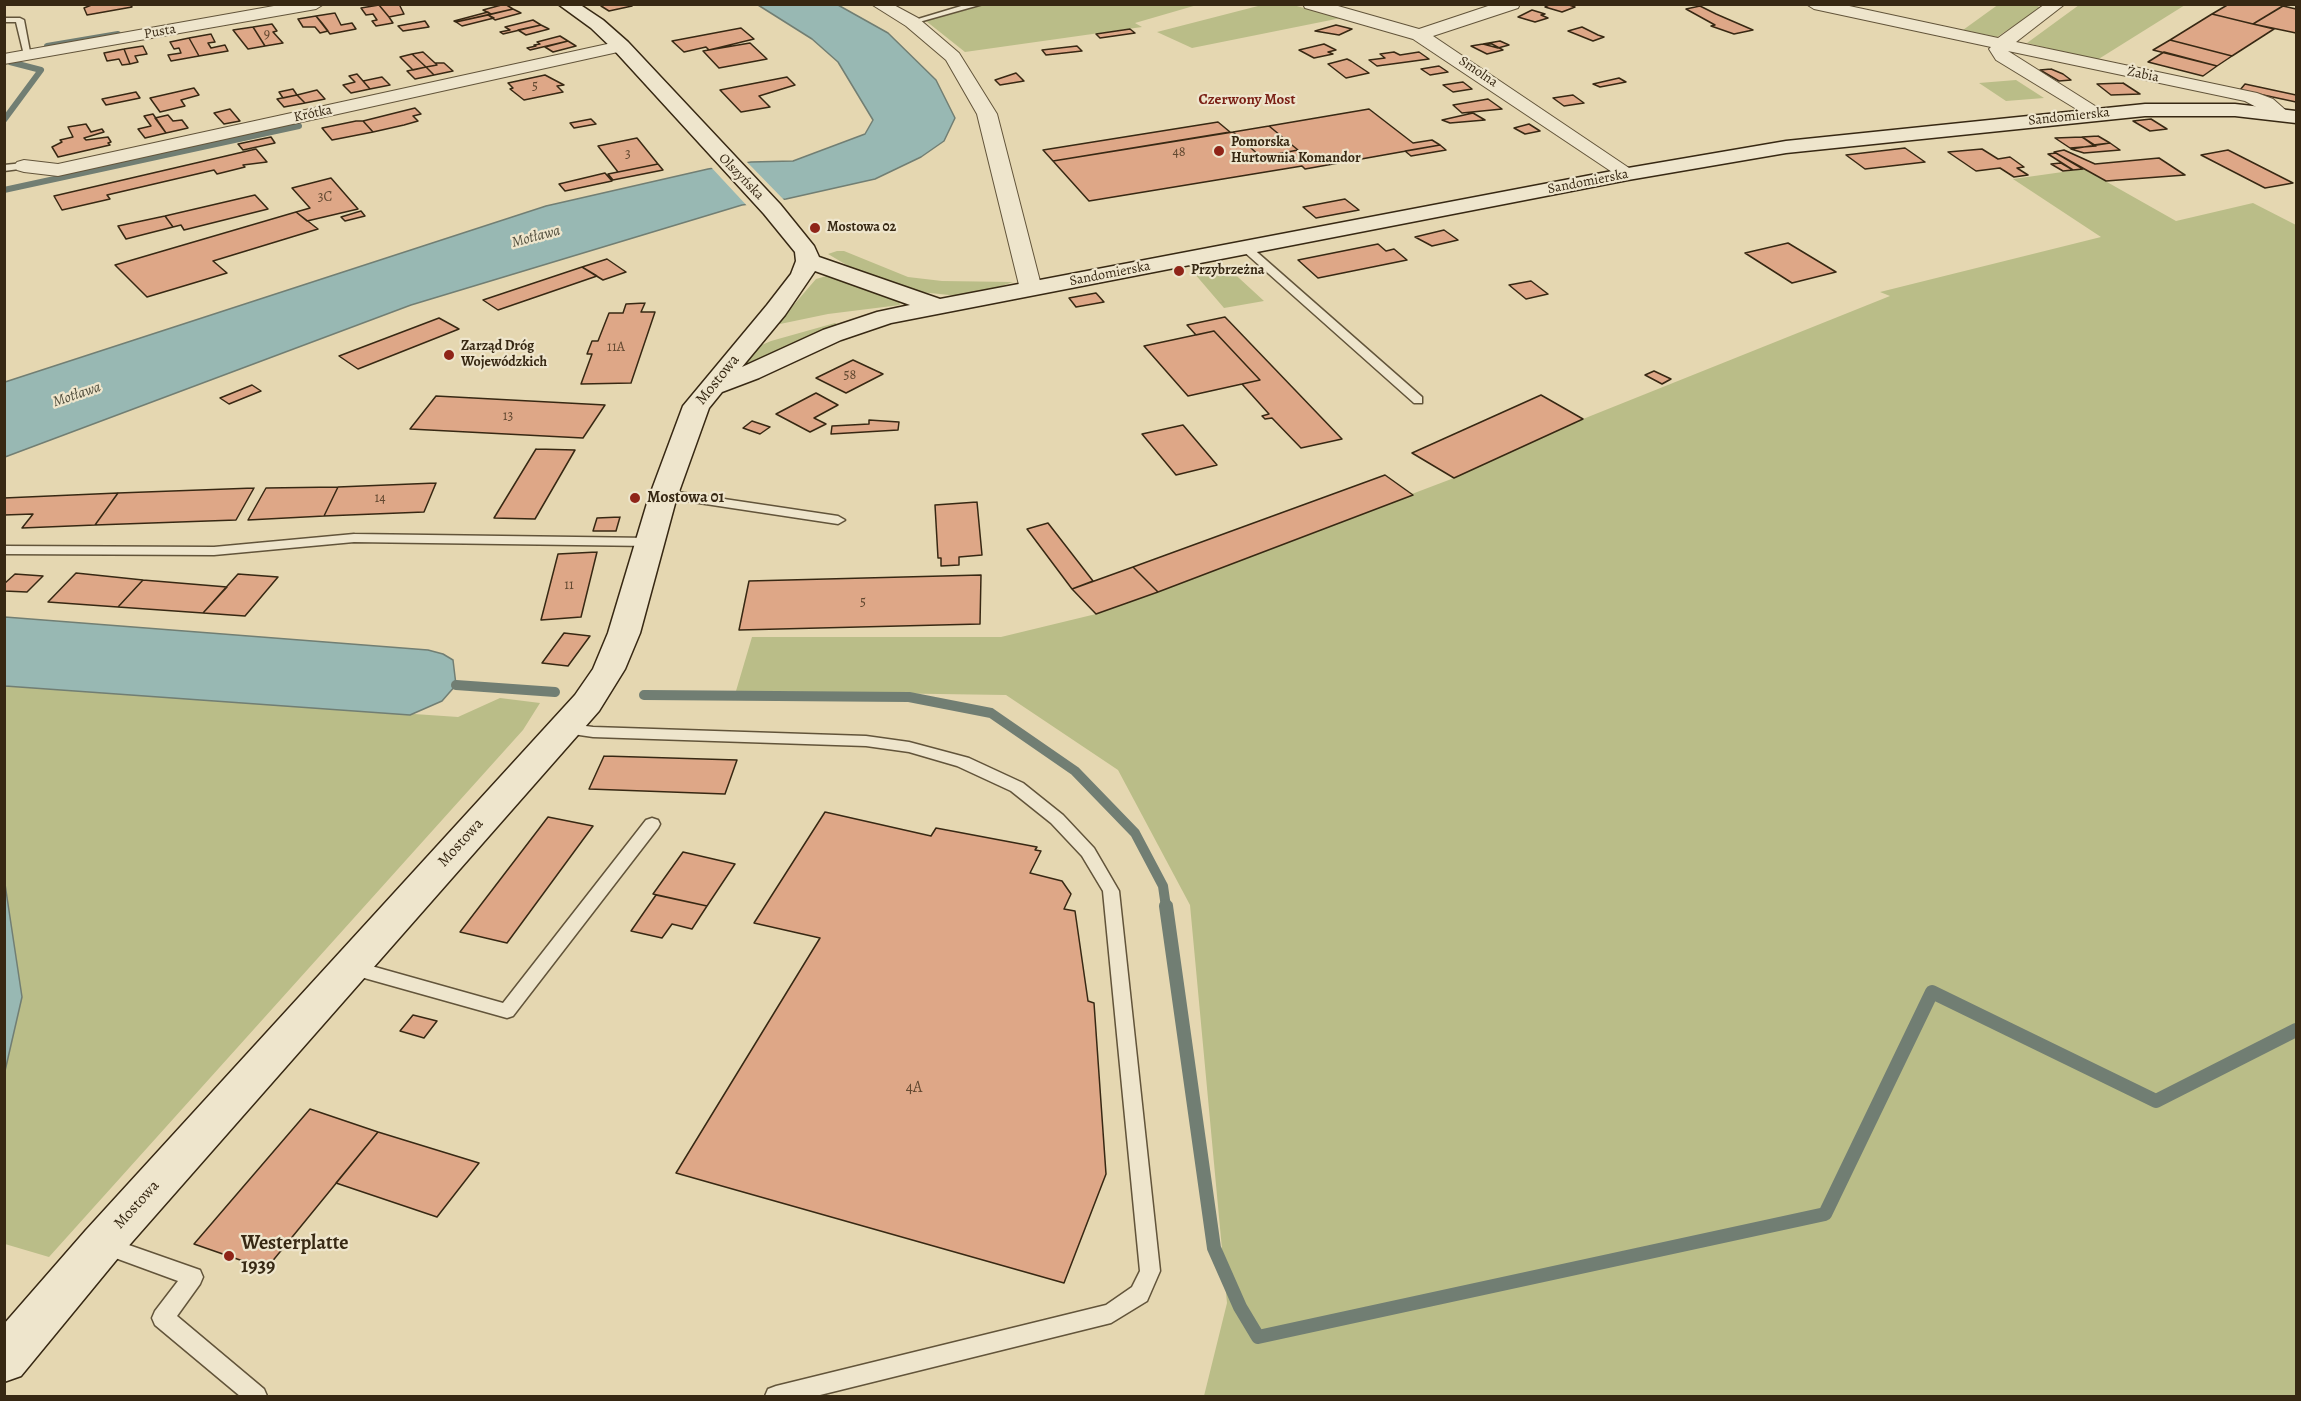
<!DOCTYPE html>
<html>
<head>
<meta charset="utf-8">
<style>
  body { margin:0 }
  #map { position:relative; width:2301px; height:1401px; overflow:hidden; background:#e5d7b1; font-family:Alegreya,serif }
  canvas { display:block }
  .frame { position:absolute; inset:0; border:6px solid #372813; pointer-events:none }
</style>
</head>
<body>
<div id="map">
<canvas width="2301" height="1401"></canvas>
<div class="frame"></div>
</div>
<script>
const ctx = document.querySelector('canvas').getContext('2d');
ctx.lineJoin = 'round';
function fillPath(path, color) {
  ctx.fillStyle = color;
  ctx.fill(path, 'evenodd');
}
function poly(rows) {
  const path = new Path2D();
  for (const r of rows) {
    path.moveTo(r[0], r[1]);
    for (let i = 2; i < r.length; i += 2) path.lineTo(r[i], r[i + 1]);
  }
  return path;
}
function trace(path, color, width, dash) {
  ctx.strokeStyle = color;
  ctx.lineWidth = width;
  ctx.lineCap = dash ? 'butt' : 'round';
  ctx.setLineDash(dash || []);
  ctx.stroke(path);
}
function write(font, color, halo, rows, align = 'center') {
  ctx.font = font + ' Alegreya,serif';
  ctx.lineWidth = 4.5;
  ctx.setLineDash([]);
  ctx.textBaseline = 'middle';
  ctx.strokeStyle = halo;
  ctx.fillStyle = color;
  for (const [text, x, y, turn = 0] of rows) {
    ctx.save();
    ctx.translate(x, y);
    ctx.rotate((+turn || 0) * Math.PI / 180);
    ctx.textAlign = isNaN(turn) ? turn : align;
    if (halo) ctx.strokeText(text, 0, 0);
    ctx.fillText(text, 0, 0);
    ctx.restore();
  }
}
const green = poly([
  [987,4,1197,4,1197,5,1135,23,1142,27,965,52,926,21],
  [1999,4,2037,5,2040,8,1997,37,1963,30],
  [1262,5,1293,5,1341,18,1192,48,1157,32],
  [2079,5,2185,5,2097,60,2027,43],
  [2016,80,2044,98,2006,101,1979,83],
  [2084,169,2176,221,2253,203,2296,225,2296,1396,1204,1396,1227,1303,1190,905,1118,770,1006,695,736,691,752,637,1001,637,1096,614,1454,478,1583,419,1890,296,1880,292,2101,237,2013,179],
  [837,251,844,251,908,277,942,281,1013,282,984,292,959,296,920,292,850,267,828,254],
  [1227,267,1264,301,1224,308,1194,273],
  [830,275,899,301,900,305,828,314,780,324,779,322,816,279],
  [835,323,839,325,750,365,743,363,757,347,771,341],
  [5,686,458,717,500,698,540,703,523,730,49,1257,5,1244,5,1071,22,997,5,884]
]);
const water = poly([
  [758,5,838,5,888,33,936,80,955,118,944,141,921,157,875,179,786,199,742,205,411,305,5,457,5,382,546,206,708,169,751,162,793,161,865,134,873,120,838,62,812,39,758,5],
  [5,617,428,650,443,654,453,660,456,685,442,701,410,715,5,686,5,617],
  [5,884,22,997,5,1071,5,884]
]);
const pier = poly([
  [745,160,786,202,749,208,710,166]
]);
const streamFar2 = poly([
  [47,46,118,34],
  [4,120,41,70,10,62],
  [4,190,299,126]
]);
const streamFar1 = poly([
  [456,685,555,692],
  [644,695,909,697,991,713,1075,771,1135,833,1163,886,1166,907]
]);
const stream = poly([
  [1166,906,1214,1248,1240,1307,1258,1337,1825,1214,1932,992,2156,1101,2296,1030]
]);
const building = poly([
  [94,4,130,4,132,7,87,15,84,8,94,4],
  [399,4,404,14,389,17,379,5,399,4],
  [505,4,513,9,491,14,483,10,505,4],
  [609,4,629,4,632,6,609,11,601,6,609,4],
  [1551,4,1566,4,1575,7,1562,12,1545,7,1551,4],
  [2229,4,2286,4,2253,24,2212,14,2229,4],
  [379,5,389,17,393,23,376,26,372,21,377,20,373,14,366,15,361,8,379,5],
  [1700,6,1716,14,1753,30,1734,34,1711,26,1715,25,1686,9,1700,6],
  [2283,6,2296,9,2296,33,2253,24,2283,6],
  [513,9,521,13,495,20,488,15,513,9],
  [1532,10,1545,14,1541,15,1548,18,1535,22,1518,17,1532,10],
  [488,12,491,14,456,22,454,21,488,12],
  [335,13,341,25,352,23,356,29,330,34,316,16,335,13],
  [2212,14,2253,24,2274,29,2232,56,2170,40,2212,14],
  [488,15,494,18,462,26,456,22,488,15],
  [316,16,322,23,328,31,320,33,315,27,303,27,298,19,316,16],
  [533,20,541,25,503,34,500,32,510,30,505,27,533,20],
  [425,21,429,27,403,31,398,26,425,21],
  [272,24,277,31,273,32,283,43,265,46,253,27,272,24],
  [541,25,549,29,526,35,518,30,541,25],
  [1336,25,1352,29,1339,35,1315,31,1336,25],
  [253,27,265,46,248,49,233,30,253,27],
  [1582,27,1598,35,1604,37,1593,41,1568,31,1582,27],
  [741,28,754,39,709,50,706,47,684,52,672,41,741,28],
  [1130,29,1135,33,1100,38,1096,34,1130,29],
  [211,34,215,42,208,43,211,48,225,45,228,51,199,56,189,38,211,34],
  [560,36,568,41,530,50,527,48,536,46,534,45,540,44,537,42,560,36],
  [189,38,199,56,171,61,168,55,181,53,179,48,174,49,170,42,189,38],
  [2170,40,2232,56,2217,66,2153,50,2170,40],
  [568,41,576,46,553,52,545,47,568,41],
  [1500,41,1509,45,1498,48,1483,44,1500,41],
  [750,43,767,59,719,68,703,51,750,43],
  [1324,44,1336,50,1328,52,1333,54,1314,58,1299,50,1324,44],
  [1483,44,1492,44,1503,50,1487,54,1471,46,1483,44],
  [143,46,147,54,135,56,138,62,130,64,124,49,143,46],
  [1077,46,1082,51,1046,55,1042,50,1077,46],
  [124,49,130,64,122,65,119,59,107,61,104,53,124,49],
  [423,52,435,63,437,65,426,67,412,54,423,52],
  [1394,52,1400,55,1419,52,1429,59,1377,66,1369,60,1385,58,1380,54,1394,52],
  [2164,52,2217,66,2203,76,2148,62,2164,52],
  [412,54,426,67,413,70,400,57,412,54],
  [1347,59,1351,61,1369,73,1346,78,1328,64,1347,59],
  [435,63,444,63,453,71,434,75,426,67,437,65,435,63],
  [1439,66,1448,72,1430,75,1421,69,1439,66],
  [426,67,434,75,415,79,407,71,426,67],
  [2051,69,2063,74,2071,80,2059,81,2040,70,2051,69],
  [1016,73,1024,81,1000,85,995,80,1016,73],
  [357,74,370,89,351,93,343,85,355,82,349,76,357,74],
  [545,75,564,85,557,86,563,92,524,100,510,89,513,88,508,83,545,75],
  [382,77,390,85,370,89,363,81,382,77],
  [787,77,795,85,759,96,770,107,741,112,720,90,787,77],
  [1619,78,1626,82,1600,87,1593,84,1619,78],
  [1463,82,1472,89,1453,92,1443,85,1463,82],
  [2123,83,2140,94,2111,95,2097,84,2123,83],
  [2245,84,2296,95,2296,102,2240,90,2245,84],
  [194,88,199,95,181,100,185,106,160,112,150,98,194,88],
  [293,89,297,95,283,98,279,92,293,89],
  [317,90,325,99,305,103,297,95,317,90],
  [136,92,140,98,106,105,102,99,136,92],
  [297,95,305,103,284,107,277,99,297,95],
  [1573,95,1584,103,1564,106,1553,98,1573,95],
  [1488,99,1502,109,1462,113,1453,105,1488,99],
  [415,108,421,114,413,116,418,121,404,125,373,132,363,121,415,108],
  [230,109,240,121,224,124,214,113,230,109],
  [1369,109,1413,143,1432,140,1440,145,1305,169,1302,166,1089,201,1053,161,1233,132,1261,157,1298,150,1269,126,1369,109],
  [1473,113,1485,120,1450,123,1442,120,1473,113],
  [153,114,166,133,145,138,138,129,151,126,144,116,153,114],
  [168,115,173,121,182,120,188,128,166,133,155,118,168,115],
  [591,119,596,124,574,128,570,123,591,119],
  [2151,119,2167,129,2150,131,2133,121,2151,119],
  [356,121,363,121,373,132,332,140,322,128,356,121],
  [1218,122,1230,132,1053,161,1043,150,1218,122],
  [86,124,91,132,102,129,104,132,84,138,86,140,108,137,111,142,108,143,110,145,58,157,52,147,62,142,60,140,73,137,68,127,86,124],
  [1529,124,1540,131,1525,134,1514,128,1529,124],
  [1269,126,1298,150,1261,157,1233,132,1269,126],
  [2098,136,2110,143,2093,145,2082,137,2098,136],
  [271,137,275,143,243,150,238,144,271,137],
  [2082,137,2096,146,2070,148,2055,138,2082,137],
  [637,138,658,164,618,172,598,146,637,138],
  [2110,143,2120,150,2084,153,2071,149,2110,143],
  [1440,145,1446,150,1411,156,1405,151,1440,145],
  [1905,148,1925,162,1865,169,1846,155,1905,148],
  [256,149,267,162,243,165,245,167,217,174,214,170,107,195,110,199,62,210,54,196,256,149],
  [1982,149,1998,159,2010,157,2024,167,2017,168,2028,175,2014,177,2000,168,1976,171,1948,152,1982,149],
  [2064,150,2095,164,2159,158,2185,175,2106,181,2054,152,2064,150],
  [2228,150,2293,183,2265,188,2201,155,2228,150],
  [2056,153,2066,159,2083,169,2073,170,2048,154,2056,153],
  [2061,163,2073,170,2063,171,2051,164,2061,163],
  [658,164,663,170,613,180,608,174,658,164],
  [605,173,612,181,565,191,559,184,605,173],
  [331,178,358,209,307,221,296,212,310,208,292,188,331,178],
  [255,195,268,209,184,230,181,225,173,227,165,216,255,195],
  [1345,199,1359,210,1316,218,1303,207,1345,199],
  [361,211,365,216,345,221,341,217,361,211],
  [296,212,318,229,213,261,227,273,147,297,115,265,296,212],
  [165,216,173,227,126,239,118,226,165,216],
  [1444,230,1458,240,1432,246,1415,237,1444,230],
  [1788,243,1836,272,1792,283,1745,253,1788,243],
  [1378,244,1386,251,1394,249,1407,260,1318,278,1298,260,1378,244],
  [607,259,626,272,603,280,582,267,607,259],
  [582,267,597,276,498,310,483,300,582,267],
  [1531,281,1548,294,1526,299,1509,285,1531,281],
  [1096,293,1104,302,1076,307,1069,298,1096,293],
  [645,303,641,312,655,312,631,383,581,384,592,354,587,354,592,341,598,341,609,313,623,313,626,304,645,303],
  [1225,317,1342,439,1301,448,1272,418,1265,419,1262,416,1269,414,1242,384,1260,380,1214,331,1196,335,1187,325,1225,317],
  [439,318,459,329,358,369,339,356,439,318],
  [1214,331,1260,380,1188,396,1144,346,1214,331],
  [853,360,883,374,846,393,816,378,853,360],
  [1654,371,1671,379,1662,384,1645,375,1654,371],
  [252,385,261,391,229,404,220,398,252,385],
  [816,393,838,405,814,418,826,424,810,432,776,414,816,393],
  [1541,395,1583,419,1454,478,1412,453,1541,395],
  [436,396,605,405,583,438,410,429,436,396],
  [869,420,899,422,898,430,831,434,832,426,869,424,869,420],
  [752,421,770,427,760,434,743,428,752,421],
  [1183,425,1217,465,1176,475,1142,434,1183,425],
  [536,449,575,450,535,519,494,518,536,449],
  [1385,475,1413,495,1158,592,1133,567,1385,475],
  [436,483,424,512,324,516,338,487,436,483],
  [338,487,324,516,248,520,266,488,338,487],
  [254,488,236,520,95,525,118,493,254,488],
  [118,493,95,525,22,528,33,514,4,515,4,498,118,493],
  [977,502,982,555,959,557,959,565,941,566,941,558,938,558,935,505,977,502],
  [620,517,616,531,593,531,597,518,620,517],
  [1048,523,1093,581,1072,589,1027,529,1048,523],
  [597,552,581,617,541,620,558,554,597,552],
  [1133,567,1158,592,1096,614,1072,589,1133,567],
  [76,573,143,580,118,607,48,602,76,573],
  [15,574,43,576,27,592,4,591,4,584,15,574],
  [238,574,278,577,245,616,203,613,238,574],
  [981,575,980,624,739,630,749,581,981,575],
  [143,580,227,587,203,613,118,607,143,580],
  [564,633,590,636,568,666,542,663,564,633],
  [604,756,737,760,725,794,589,789,604,756],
  [825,812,931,836,936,828,1037,847,1035,850,1041,851,1030,873,1062,881,1071,894,1064,909,1075,911,1088,1001,1094,1003,1106,1174,1064,1283,676,1173,820,938,754,923,825,812],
  [548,817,593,826,507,943,460,932,548,817],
  [683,852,735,864,707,906,653,894,683,852],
  [656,895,707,906,692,929,672,924,662,938,631,931,656,895],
  [413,1015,437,1021,424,1038,400,1031,413,1015],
  [310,1109,378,1132,266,1269,194,1244,310,1109],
  [378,1132,479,1163,437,1217,336,1183,378,1132]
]);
const lane = poly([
  [968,4,983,4,912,24,908,22,968,4],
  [4,18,20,18,24,20,31,57,24,55,16,22,4,22,4,18],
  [24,163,27,164,27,168,4,171,4,165,24,163],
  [1242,246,1250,246,1422,397,1422,403,1414,403,1242,250,1242,246],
  [664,490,838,516,845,520,838,524,659,497,658,494,659,491,664,490],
  [354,534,650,538,657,542,650,546,354,542,214,555,4,554,4,546,214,547,354,534],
  [564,723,593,727,866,736,909,742,969,758,1023,783,1063,815,1094,848,1119,891,1160,1271,1147,1301,1111,1323,816,1396,765,1396,768,1389,776,1386,1106,1305,1132,1287,1140,1271,1103,891,1082,856,1051,823,1011,791,957,766,909,752,866,746,593,737,559,732,556,728,564,723],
  [652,818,658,820,660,824,658,828,513,1016,507,1018,350,974,344,972,341,967,344,962,350,960,503,1003,646,820,652,818],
  [106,1237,200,1270,203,1277,200,1284,177,1316,264,1389,267,1396,240,1396,155,1325,152,1318,155,1311,178,1281,99,1252,96,1246,99,1240,106,1237]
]);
const street = poly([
  [285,4,324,4,316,9,4,64,4,54,285,4],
  [871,4,892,4,918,18,959,53,997,114,1042,289,1039,294,1023,294,1020,289,977,114,946,60,906,26,871,4],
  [1303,4,1331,4,1419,29,1494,4,1520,4,1518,8,1433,36,1638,174,1635,178,1621,178,1413,39,1305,8,1303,4],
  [1806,4,1840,4,1998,38,2045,4,2065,4,2016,42,2257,93,2273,99,2290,114,2280,120,2245,101,2008,51,2103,111,2106,115,2096,121,1996,60,1989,49,1991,47,1814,9,1806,4],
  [621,41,630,46,627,50,58,176,24,172,17,170,14,166,17,162,24,160,58,164,621,41]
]);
const secondary = poly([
  [558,4,579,4,603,20,628,42,780,204,814,246,819,257,940,299,1628,168,1786,141,2145,104,2235,104,2296,111,2296,123,2235,116,2145,116,1786,153,1628,180,891,323,841,340,759,378,722,392,709,408,676,500,640,633,625,669,599,711,118,1258,21,1376,4,1382,4,1324,86,1230,575,695,593,669,608,633,648,500,683,406,767,305,791,274,796,261,795,252,764,214,614,50,591,28,558,4],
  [815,271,910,305,877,312,823,330,742,367,785,315,815,271]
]);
const markers = [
  [1219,151,6,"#8f2418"],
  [815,228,6,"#8f2418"],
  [1179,271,6,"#8f2418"],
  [449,355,6,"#8f2418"],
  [635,498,6,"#8f2418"],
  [229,1256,6,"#8f2418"]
];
const farStreetnames = [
  ["Pusta",160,32,-10],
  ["Smolna",1478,72,34],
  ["Żabia",2143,75,11],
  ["Krótka",313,114,-12],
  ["Sandomierska",2069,117,-6],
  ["Olszyńska",741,177,46],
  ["Sandomierska",1588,182,-11],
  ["Sandomierska",1110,274,-11]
];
const numberNames = [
  ["9",267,35],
  ["5",535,87],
  ["48",1179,153],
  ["3",628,155],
  ["3C",325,198],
  ["11A",616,348],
  ["58",850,376],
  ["13",508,417],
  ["14",380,499],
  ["11",569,586],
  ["5",863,603]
];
const farPoinames = [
  ["Pomorska",1231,143],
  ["Hurtownia Komandor",1231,159],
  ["Mostowa 02",827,228],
  ["Przybrzeżna",1191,271],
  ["Zarząd Dróg",461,347],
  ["Wojewódzkich",461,363]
];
const farNeighbourhoodnames = [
  ["Czerwony Most",1247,100]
];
const farWaternames = [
  ["Motława",536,237,-15],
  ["Motława",77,395,-19]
];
const streetNames = [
  ["Mostowa",718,380,-51],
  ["Mostowa",461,843,-48],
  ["Mostowa",137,1205,-48]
];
const poiNames = [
  ["Mostowa 01",647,498]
];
const nearNumbernames = [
  ["4A",914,1088]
];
const nearPoinames = [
  ["Westerplatte",241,1244],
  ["1939",241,1267]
];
fillPath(green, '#babd88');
fillPath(water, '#98b8b3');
trace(water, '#717e73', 1.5);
fillPath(pier, '#e5d7b1');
trace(streamFar2, '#717e73', 6);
trace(streamFar1, '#717e73', 10);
trace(stream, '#717e73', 14);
fillPath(building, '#dea787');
trace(building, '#372813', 1.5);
trace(lane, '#62543a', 3);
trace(street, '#62543a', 2);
trace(secondary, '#372813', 3);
fillPath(lane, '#eee5cc');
fillPath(street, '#eee5cc');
fillPath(secondary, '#eee5cc');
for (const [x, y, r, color] of markers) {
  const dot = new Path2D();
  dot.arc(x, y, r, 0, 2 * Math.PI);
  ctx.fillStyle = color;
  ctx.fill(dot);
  trace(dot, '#eee5cc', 2);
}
write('14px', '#372813', '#eee5cc', farStreetnames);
write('14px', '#614830', null, numberNames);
write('bold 14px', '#372813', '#eee5cc', farPoinames, 'left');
write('bold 15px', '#7a1f14', '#eee5cc', farNeighbourhoodnames);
write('italic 15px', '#4f4c3b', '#eee5cc', farWaternames);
write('16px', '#372813', '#eee5cc', streetNames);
write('bold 16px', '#372813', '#eee5cc', poiNames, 'left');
write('16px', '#614830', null, nearNumbernames);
write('bold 20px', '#372813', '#eee5cc', nearPoinames, 'left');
</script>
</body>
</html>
